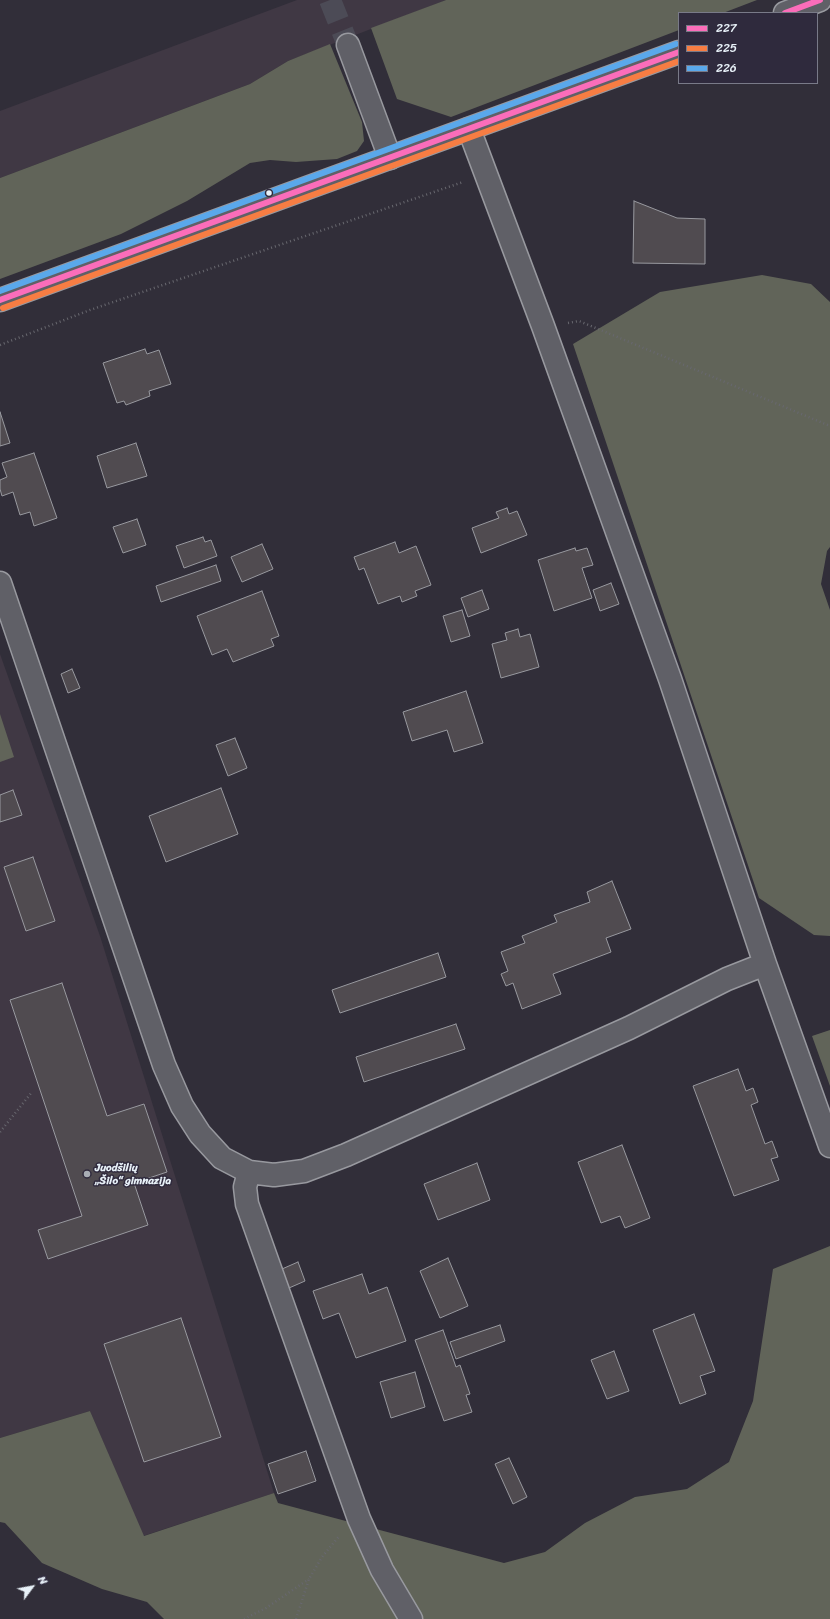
<!DOCTYPE html>
<html>
<head>
<meta charset="utf-8">
<style>
  body { margin:0 }
  #map { position:relative; width:830px; height:1619px; overflow:hidden; background:#312e39; font-family:Sriracha,sans-serif }
  canvas { display:block }
  .legend { position:absolute; left:678px; top:12px; width:140px; height:72px; box-sizing:border-box; background:#2f2a3d; border:1px solid #797a88; margin:0; padding:5px 7px; list-style:none; font-size:12px; color:#e8f1f8 }
  .legend li { display:flex; align-items:center; gap:8px; height:20px }
  .legend b { width:20px; border:1px solid #797a88 }
  .north { position:absolute; left:12px; top:1567px; width:40px; height:40px; -webkit-text-stroke:3px #2f2a3d; paint-order:stroke; rotate:58deg; font-size:11px; font-weight:700; line-height:16px; text-align:center; color:#e8f1f8 }
  .north::after { content:''; display:block; margin:auto; width:14px; height:18px; background:#e8f1f8; clip-path:polygon(50% 0,100% 100%,50% 72%,0 100%) }
</style>
</head>
<body>
<div id="map">
<canvas width="830" height="1619"></canvas>
<ul class="legend">
<li><b style="height:5px;background:#fb6dba"></b>227</li>
<li><b style="height:5px;background:#f77d43"></b>225</li>
<li><b style="height:5px;background:#5aa8eb"></b>226</li>
</ul>
<div class="north">N</div>
</div>
<script>
const ctx = document.querySelector('canvas').getContext('2d');
ctx.lineJoin = 'round';
function fillPath(path, color) {
  ctx.fillStyle = color;
  ctx.fill(path, 'evenodd');
}
function poly(rows) {
  const path = new Path2D();
  for (const r of rows) {
    path.moveTo(r[0], r[1]);
    for (let i = 2; i < r.length; i += 2) path.lineTo(r[i], r[i + 1]);
  }
  return path;
}
function trace(path, color, width, dash) {
  ctx.strokeStyle = color;
  ctx.lineWidth = width;
  ctx.lineCap = dash ? 'butt' : 'round';
  ctx.setLineDash(dash || []);
  ctx.stroke(path);
}
function write(font, color, halo, rows, align = 'center') {
  ctx.font = font + ' Sriracha,sans-serif';
  ctx.lineWidth = 3;
  ctx.setLineDash([]);
  ctx.textBaseline = 'middle';
  ctx.strokeStyle = halo;
  ctx.fillStyle = color;
  for (const [text, x, y, turn = 0] of rows) {
    ctx.save();
    ctx.translate(x, y);
    ctx.rotate((+turn || 0) * Math.PI / 180);
    ctx.textAlign = isNaN(turn) ? turn : align;
    if (halo) ctx.strokeText(text, 0, 0);
    ctx.fillText(text, 0, 0);
    ctx.restore();
  }
}
const built = poly([
  [297,0,446,0,288,61,250,84,0,178,0,111],
  [0,654,100,936,274,1493,143,1536,90,1411,0,1438]
]);
const green = poly([
  [446,0,757,0,723,13,679,13,679,30,451,117,397,99,371,28],
  [330,44,362,122,364,141,357,151,337,159,296,162,270,160,250,163,187,201,121,234,0,279,0,178,250,84,288,61],
  [762,275,811,284,830,302,830,547,827,551,821,584,830,610,830,936,814,935,759,898,573,344,660,292],
  [0,714,14,757,0,762],
  [830,1030,830,1086,812,1036],
  [830,1246,830,1619,164,1619,147,1602,102,1589,42,1563,5,1523,0,1522,0,1438,90,1411,144,1536,274,1493,278,1503,504,1563,545,1552,585,1523,635,1497,687,1489,729,1462,753,1401,773,1269]
]);
const building = poly([
  [634,201,677,218,705,219,705,264,633,263,634,201],
  [145,349,147,354,159,350,171,384,149,391,150,396,126,405,124,401,117,403,103,363,145,349],
  [0,412,10,443,0,446,0,412],
  [136,443,147,476,107,488,97,456,136,443],
  [34,453,57,518,34,526,30,512,20,515,13,492,2,496,0,489,0,480,7,477,2,463,34,453],
  [507,508,509,514,517,511,527,535,481,553,472,528,499,518,496,512,507,508],
  [137,519,146,545,123,553,113,527,137,519],
  [203,537,205,542,211,540,217,556,184,568,176,546,203,537],
  [395,542,399,553,416,546,431,585,415,591,417,596,402,602,400,596,378,604,364,568,359,570,354,557,395,542],
  [262,544,273,569,242,582,231,557,262,544],
  [575,548,576,551,587,548,593,565,582,568,592,598,554,611,538,560,575,548],
  [216,565,221,581,161,602,156,586,216,565],
  [611,583,619,604,600,611,593,590,611,583],
  [482,590,489,609,468,617,461,598,482,590],
  [262,591,279,636,271,639,274,646,233,662,227,649,212,655,197,616,262,591],
  [462,610,470,636,451,642,443,616,462,610],
  [518,629,520,637,530,634,539,667,501,678,492,644,507,640,505,633,518,629],
  [72,669,80,688,68,693,61,674,72,669],
  [466,691,483,743,454,752,447,730,412,741,403,712,466,691],
  [235,738,247,768,228,776,216,745,235,738],
  [221,788,238,834,166,862,149,816,221,788],
  [13,790,22,815,0,822,0,795,13,790],
  [33,857,55,921,26,931,4,867,33,857],
  [612,881,631,929,606,938,611,952,553,974,561,994,522,1009,513,983,506,986,501,974,508,971,501,952,525,943,522,936,557,922,554,915,590,902,587,892,612,881],
  [438,953,446,977,340,1013,332,990,438,953],
  [62,983,107,1116,144,1104,167,1172,134,1183,148,1225,48,1259,38,1230,82,1216,10,1000,62,983],
  [456,1024,465,1049,364,1082,356,1057,456,1024],
  [738,1069,746,1091,753,1088,758,1102,751,1105,765,1144,772,1141,778,1157,771,1159,779,1180,734,1196,693,1086,738,1069],
  [622,1145,650,1218,625,1228,620,1216,601,1223,578,1162,622,1145],
  [477,1163,490,1200,438,1220,424,1184,477,1163],
  [448,1258,468,1306,440,1318,420,1271,448,1258],
  [298,1262,305,1281,289,1288,282,1269,298,1262],
  [362,1274,369,1294,387,1287,406,1341,356,1358,339,1313,323,1319,313,1291,362,1274],
  [694,1314,715,1371,700,1376,706,1394,680,1404,653,1330,694,1314],
  [181,1318,221,1437,144,1462,104,1344,181,1318],
  [500,1325,505,1341,456,1359,450,1342,500,1325],
  [443,1330,456,1367,460,1365,470,1394,466,1395,472,1412,444,1421,415,1340,443,1330],
  [614,1351,629,1391,607,1399,591,1360,614,1351],
  [415,1372,425,1407,391,1418,380,1382,415,1372],
  [306,1451,316,1481,278,1494,268,1464,306,1451],
  [509,1458,527,1497,513,1504,495,1464,509,1458]
]);
const minorTunnel = poly([
  [330,0,348,45]
]);
const path = poly([
  [568,323,579,321,830,426],
  [0,345,90,310,463,182],
  [0,1132,32,1092],
  [244,1619,266,1608,309,1579],
  [296,1619,309,1579,322,1557,340,1535]
]);
const minor = poly([
  [348,45,390,158],
  [469,129,543,326,670,679,765,964,830,1146],
  [0,583,164,1065,182,1106,200,1134,222,1158,249,1172,274,1175,304,1171,346,1155,629,1028,727,979,765,964],
  [249,1172,245,1187,247,1204,359,1519,382,1570,411,1619]
]);
const secondary = poly([
  [785,13,820,0],
  [0,300,679,52]
]);
const bus1 = poly([
  [785,13,820,0],
  [0,300,679,52]
]);
const bus2 = poly([
  [3,308,679,61]
]);
const bus3 = poly([
  [0,291,676,44]
]);
const markers = [
  [269,193,3.5,"#e8f1f8"],
  [87,1174,4,"#a8adb5"]
];
const poiNames = [
  ["Juodšilių",95,1168],
  ["„Šilo“ gimnazija",95,1181]
];
fillPath(built, '#403844');
fillPath(green, '#616459');
fillPath(building, '#504b50');
trace(building, '#98999f', 1);
trace(minorTunnel, '#4c4b56', 22, [22, 11]);
trace(minor, '#98999f', 25);
trace(secondary, '#98999f', 25);
trace(path, '#68686f', 2.5, [1, 3]);
trace(minor, '#606067', 22);
trace(secondary, '#606067', 22);
trace(bus1, '#fb6dba', 6);
trace(bus2, '#f77d43', 6);
trace(bus3, '#5aa8eb', 6);
for (const [x, y, r, color] of markers) {
  const dot = new Path2D();
  dot.arc(x, y, r, 0, 2 * Math.PI);
  ctx.fillStyle = color;
  ctx.fill(dot);
  trace(dot, '#2f2a3d', 1.5);
}
write('bold 11px', '#e8f1f8', '#2f2a3d', poiNames, 'left');
</script>
</body>
</html>
